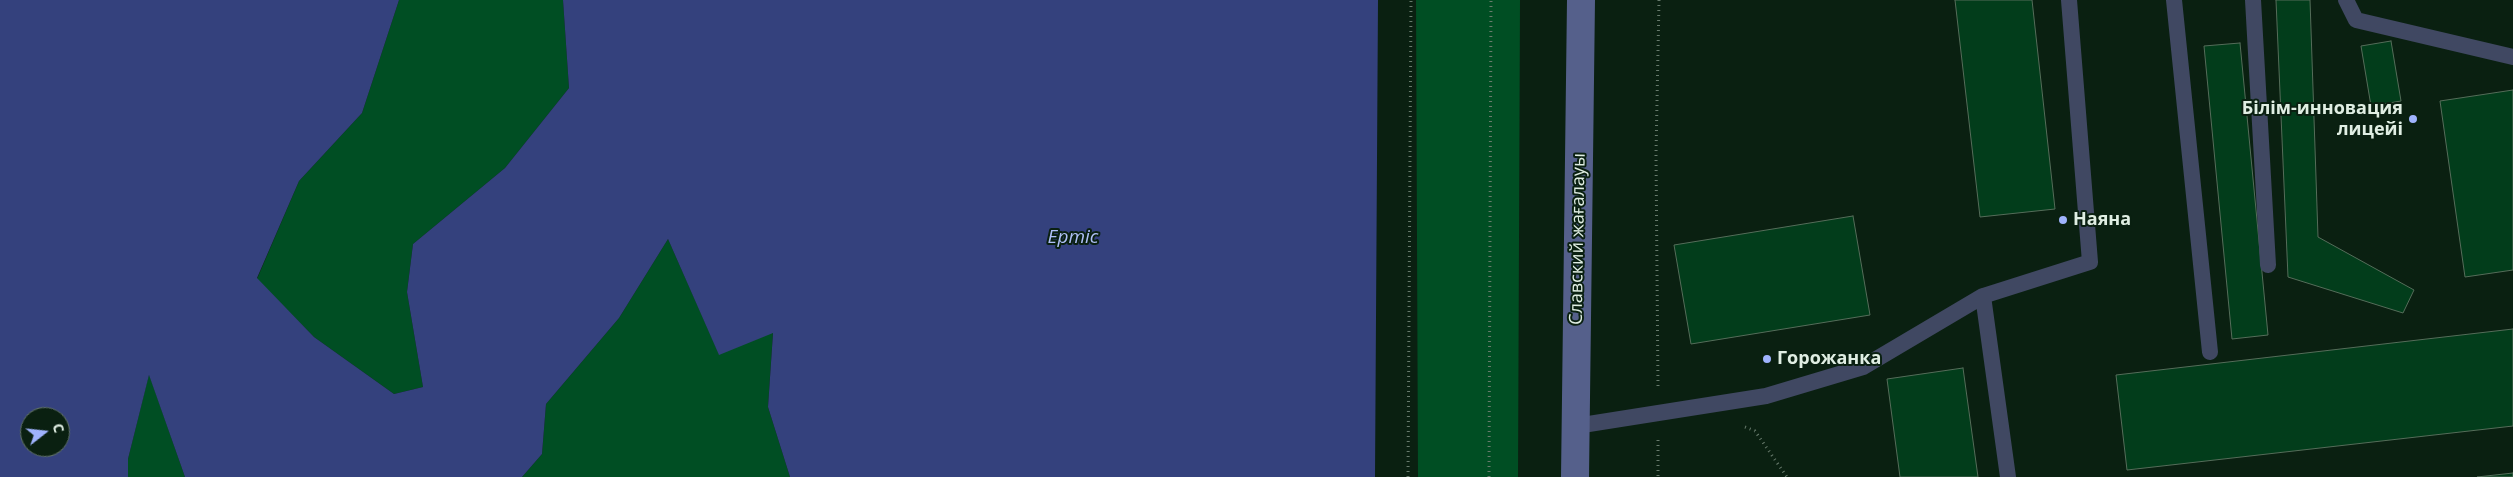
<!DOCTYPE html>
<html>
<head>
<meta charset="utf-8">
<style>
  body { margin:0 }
  #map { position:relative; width:2513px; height:477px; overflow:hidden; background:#0a2011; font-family:"Open Sans",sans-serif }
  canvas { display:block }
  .north { position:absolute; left:20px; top:407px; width:50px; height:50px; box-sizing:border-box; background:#0a2011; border:1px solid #607265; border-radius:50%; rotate:74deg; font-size:14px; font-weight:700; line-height:20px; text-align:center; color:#e0eee3 }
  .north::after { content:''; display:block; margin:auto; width:18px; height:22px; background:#9fb3fd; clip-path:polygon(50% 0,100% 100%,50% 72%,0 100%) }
</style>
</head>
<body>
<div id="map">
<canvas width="2513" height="477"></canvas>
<div class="north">С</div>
</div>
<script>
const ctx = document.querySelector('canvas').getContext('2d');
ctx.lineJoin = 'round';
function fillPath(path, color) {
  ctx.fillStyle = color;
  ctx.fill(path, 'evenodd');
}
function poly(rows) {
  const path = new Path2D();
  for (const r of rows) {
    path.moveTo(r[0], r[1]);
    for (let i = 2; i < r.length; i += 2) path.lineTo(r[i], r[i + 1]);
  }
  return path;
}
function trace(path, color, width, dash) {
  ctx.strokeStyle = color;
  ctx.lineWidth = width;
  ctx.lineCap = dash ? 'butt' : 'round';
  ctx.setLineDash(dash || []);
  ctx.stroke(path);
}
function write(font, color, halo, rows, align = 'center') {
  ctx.font = font + ' "Open Sans",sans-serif';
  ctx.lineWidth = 4;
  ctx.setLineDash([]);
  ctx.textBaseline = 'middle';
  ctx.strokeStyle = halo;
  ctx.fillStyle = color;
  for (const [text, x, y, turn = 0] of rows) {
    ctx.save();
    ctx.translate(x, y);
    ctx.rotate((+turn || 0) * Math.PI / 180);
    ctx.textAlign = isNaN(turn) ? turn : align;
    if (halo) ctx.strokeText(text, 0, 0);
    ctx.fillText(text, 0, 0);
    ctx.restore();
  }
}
const green = poly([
  [399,0,563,0,569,88,505,168,413,244,407,292,423,387,394,394,314,337,257,279,299,181,362,113],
  [1416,0,1520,0,1518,477,1418,477],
  [668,239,719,354,773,332,768,407,790,477,522,477,542,454,546,404,619,318],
  [149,374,185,477,128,477,128,459]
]);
const water = poly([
  [0,0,399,0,362,113,299,181,257,278,314,337,394,394,423,387,407,292,413,244,505,168,569,88,563,0,1378,0,1375,477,790,477,768,407,773,333,719,355,668,239,619,318,546,404,542,454,522,477,185,477,149,375,128,459,128,477,0,477],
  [30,417,60,417,60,447,30,447]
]);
const building = poly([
  [1955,0,2032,0,2055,209,1980,217,1955,0],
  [2276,0,2310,0,2318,237,2414,290,2403,313,2288,277,2276,0],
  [2391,41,2401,101,2371,106,2361,46,2391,41],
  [2240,43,2268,335,2232,339,2204,46,2240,43],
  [2513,90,2513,270,2465,277,2440,101,2513,90],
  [1853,216,1870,315,1691,344,1674,245,1853,216],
  [2513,329,2513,426,2127,470,2116,375,2513,329],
  [1963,368,1978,477,1900,477,1887,379,1963,368],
  [2513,473,2513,477,2477,477,2513,473]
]);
const path = poly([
  [1658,386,1656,154,1659,0],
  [1745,427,1755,431,1787,477],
  [1658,440,1658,477],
  [1408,477,1411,0],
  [1489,477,1491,0]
]);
const lane = poly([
  [2174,0,2210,352],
  [2253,0,2268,265],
  [2346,0,2356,20,2513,57],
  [1983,296,2008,477],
  [1576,426,1766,396,1863,367,1983,296,2090,262,2069,0]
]);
const secondary = poly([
  [1575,477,1581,0]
]);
const markers = [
  [2413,119,5,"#9fb3fd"],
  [2063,220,5,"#9fb3fd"],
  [1767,359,5,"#9fb3fd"]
];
const poiNames = [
  ["Білім-инновация",2403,109,"right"],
  ["лицейі",2403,130,"right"],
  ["Наяна",2073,220],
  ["Горожанка",1777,359]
];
const streetNames = [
  ["Славский жағалауы",1578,239,-89]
];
const waterNames = [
  ["Ертіс",1073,238]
];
fillPath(green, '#004e23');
fillPath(water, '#34417d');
fillPath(building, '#023d1b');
trace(building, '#556d5a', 1);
trace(path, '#687b6d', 3, [1, 4]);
trace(lane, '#404862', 16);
trace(secondary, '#55608b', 28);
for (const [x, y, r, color] of markers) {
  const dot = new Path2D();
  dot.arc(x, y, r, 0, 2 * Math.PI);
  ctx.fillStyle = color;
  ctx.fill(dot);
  trace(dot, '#0a2011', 2);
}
write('bold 18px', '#e0eee3', '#0a2011', poiNames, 'left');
write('18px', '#e0eee3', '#0a2011', streetNames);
write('italic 19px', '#afbff6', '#0a2011', waterNames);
</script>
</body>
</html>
